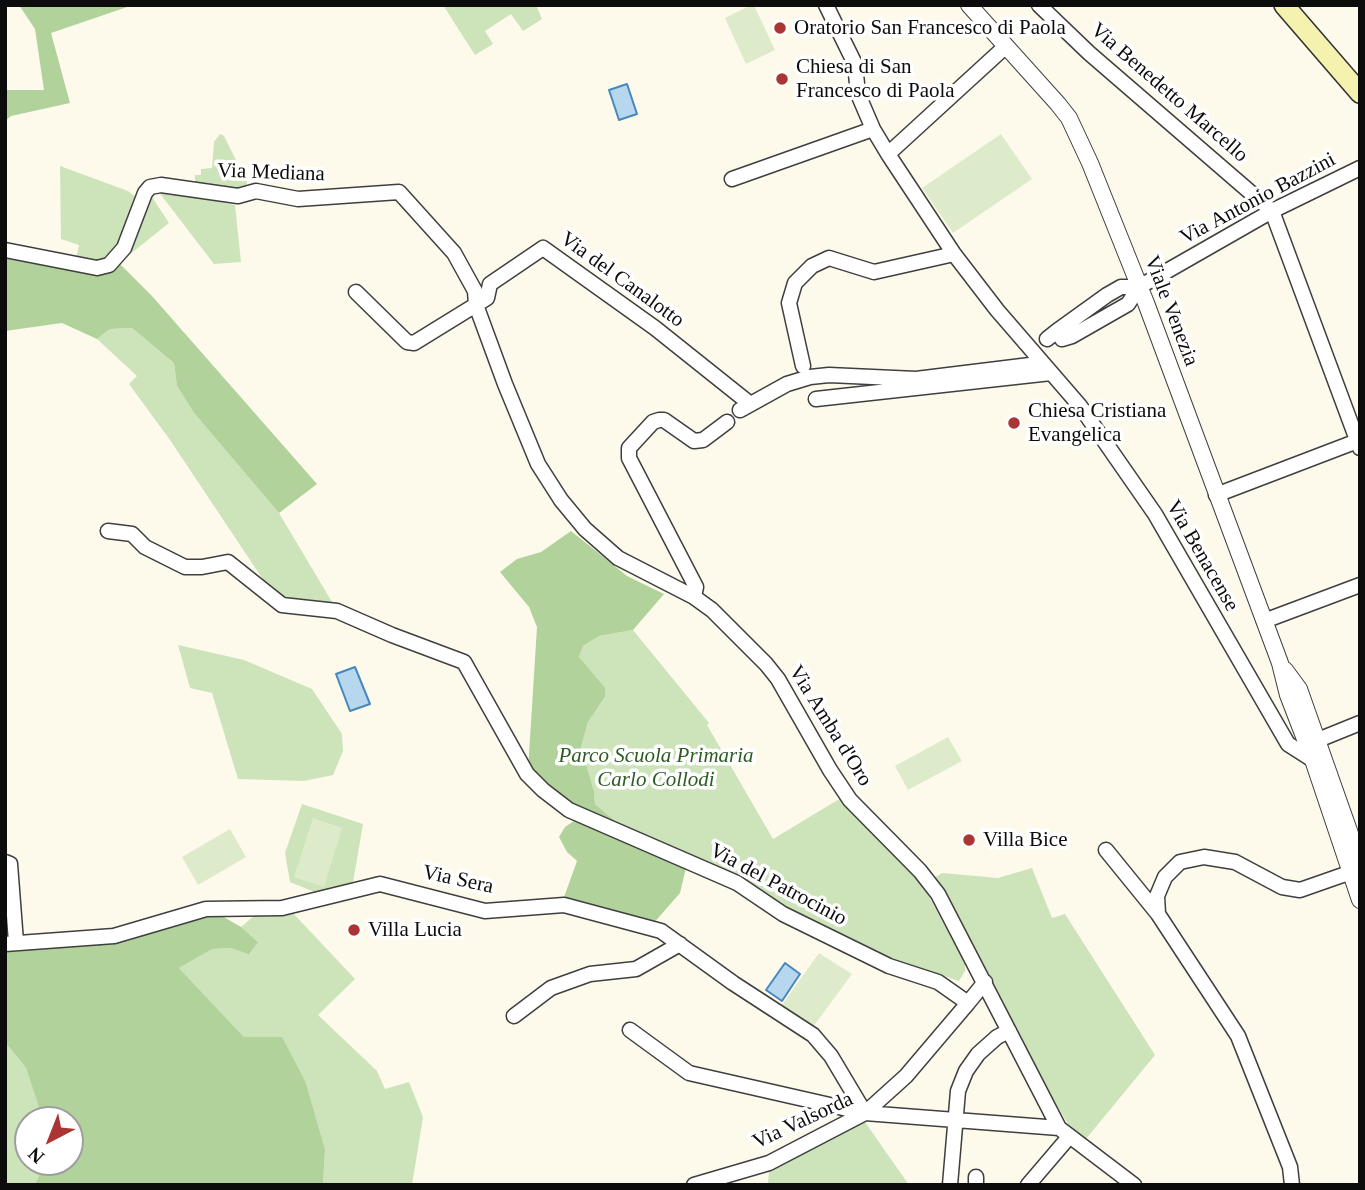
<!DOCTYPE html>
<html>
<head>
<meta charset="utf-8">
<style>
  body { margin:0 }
  #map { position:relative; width:1365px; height:1190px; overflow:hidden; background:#fdfaec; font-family:"Times New Roman",serif }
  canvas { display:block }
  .frame { position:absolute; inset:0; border:7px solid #0c0c0c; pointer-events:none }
  .north { position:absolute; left:14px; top:1106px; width:70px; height:70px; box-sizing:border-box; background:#fff; border:2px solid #9e9e9e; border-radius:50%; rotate:222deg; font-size:19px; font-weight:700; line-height:28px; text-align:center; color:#0c0c0c }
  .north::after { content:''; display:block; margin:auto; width:24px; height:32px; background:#ab3534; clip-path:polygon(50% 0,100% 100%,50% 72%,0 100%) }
</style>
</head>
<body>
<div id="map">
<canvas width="1365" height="1190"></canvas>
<div class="frame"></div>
<div class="north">N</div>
</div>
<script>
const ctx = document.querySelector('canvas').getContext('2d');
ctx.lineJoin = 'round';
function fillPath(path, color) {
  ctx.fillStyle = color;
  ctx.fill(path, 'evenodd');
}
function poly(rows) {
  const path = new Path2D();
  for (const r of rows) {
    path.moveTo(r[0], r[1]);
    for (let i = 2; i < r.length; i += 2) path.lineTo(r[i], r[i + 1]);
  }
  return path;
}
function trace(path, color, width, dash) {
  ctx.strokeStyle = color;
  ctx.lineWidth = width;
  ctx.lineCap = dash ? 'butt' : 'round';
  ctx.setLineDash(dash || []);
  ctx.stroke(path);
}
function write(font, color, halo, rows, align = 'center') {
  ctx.font = font + ' "Times New Roman",serif';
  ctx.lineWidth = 7;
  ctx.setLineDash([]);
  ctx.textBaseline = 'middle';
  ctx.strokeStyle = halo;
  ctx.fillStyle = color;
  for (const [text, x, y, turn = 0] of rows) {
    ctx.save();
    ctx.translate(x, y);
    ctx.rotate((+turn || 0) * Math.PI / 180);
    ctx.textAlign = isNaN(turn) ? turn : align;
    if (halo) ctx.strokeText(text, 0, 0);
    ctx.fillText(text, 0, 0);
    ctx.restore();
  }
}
const green = poly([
  [443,5,536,5,542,19,523,31,511,14,485,31,493,44,475,55],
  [220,134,224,136,247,182,246,188,240,190,195,185,195,175,201,175,201,169,212,168,214,142],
  [60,166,128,191,137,198,119,247,107,261,98,264,76,259,79,245,61,239],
  [161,190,235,205,241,262,214,264,158,191],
  [152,197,169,223,119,263,131,244],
  [132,328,174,363,177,386,194,413,279,513,332,602,312,604,283,597,264,581,170,440,129,384,137,376,97,339,110,329],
  [633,630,709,723,707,725,773,839,841,798,858,819,923,885,965,964,965,971,959,981,883,955,789,913,615,825,614,820,595,804,594,791,581,747,588,722,605,697,579,657,583,646,599,636],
  [178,645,244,660,312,689,342,734,343,751,333,775,304,781,238,779,212,693,190,688],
  [302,804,363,824,352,888,322,895,290,882,285,853],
  [1032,868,1052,918,1065,914,1155,1055,1085,1140,1068,1124,1024,1050,955,909,934,878,942,873,998,878],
  [260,911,292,912,355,979,318,1015,377,1071,385,1089,409,1082,423,1117,412,1185,323,1185,325,1149,306,1083,244,1037,179,968,211,949,231,948,258,942,241,927],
  [5,1042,26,1068,43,1120,28,1120,28,1162,45,1162,35,1185,5,1185],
  [865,1122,909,1185,768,1185,769,1169,820,1140]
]);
const forest = poly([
  [19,5,133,5,51,33,70,103,11,116,5,121,5,90,44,90,35,29],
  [5,247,104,274,119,263,152,296,317,484,279,513,194,413,177,386,174,363,132,328,110,329,97,339,62,323,5,331],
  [571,531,627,576,664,594,633,630,599,636,583,646,579,657,605,688,605,697,588,722,581,747,594,791,595,804,614,820,615,825,564,802,528,770,537,627,529,607,500,572,517,559,541,552],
  [577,819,686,868,680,893,652,925,563,900,577,861,567,852,559,837,565,827],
  [207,915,222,916,241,927,258,942,249,954,231,948,212,949,179,968,244,1037,282,1037,306,1083,325,1149,323,1185,35,1185,45,1162,70,1162,70,1120,43,1120,26,1068,5,1042,5,949]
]);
const pitch = poly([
  [751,5,754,5,775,50,746,64,725,18],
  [1001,134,1032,179,953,233,922,188],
  [948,737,962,761,908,790,895,766],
  [313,818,342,828,324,887,294,877],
  [230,829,246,857,198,885,182,857],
  [819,953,852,974,813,1027,782,1005]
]);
const water = poly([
  [627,84,637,114,619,120,609,90,627,84],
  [355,667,370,704,350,711,336,674,355,667],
  [785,963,800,974,782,1001,766,990,785,963]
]);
const minor = poly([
  [826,5,855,64,858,94,873,129,888,154,954,254,997,310,1080,406,1155,514,1288,744,1313,760],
  [1039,5,1089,53,1272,211,1360,448],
  [888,154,1006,46],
  [732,179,873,129],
  [5,250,97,268,109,265,124,248,145,193,150,187,161,185,238,196,256,191,298,199,399,192,454,253,475,291,476,305,505,384,538,464,561,500,585,529,618,558,694,597,712,610,766,664,778,679,830,770,850,800,920,871,938,894,1059,1128,1134,1185],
  [1139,287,1272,211,1360,168],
  [356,292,407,342,414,343,487,298,490,284,543,248,655,328,749,403],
  [1047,339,1057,331,1107,295,1121,287,1139,287,1128,304,1072,336,1062,339,1057,331],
  [803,366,789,303,795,283,812,266,829,258,874,272,954,254],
  [816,399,1051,373],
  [740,410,787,384,810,377,829,375,916,379,1030,365,1040,360],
  [1216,495,1360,440],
  [108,531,132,534,145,547,185,567,202,567,228,562,282,605,337,611,392,635,464,662,527,774,543,790,569,810,737,883,783,914,889,966,938,982,968,1003,985,982],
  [694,597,696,587,629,458,629,448,653,422,659,420,664,420,694,441,703,440,727,422],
  [1264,621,1360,585],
  [1318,740,1360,723],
  [1106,850,1158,914,1238,1036,1290,1167,1292,1185],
  [5,862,10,864,16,942],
  [1158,914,1157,896,1165,877,1180,862,1204,857,1235,862,1282,887,1300,890,1360,869],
  [5,944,114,936,206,909,282,908,380,884,485,911,564,905,661,931,733,983,813,1035,831,1056,865,1113],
  [514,1016,551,988,590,974,636,969,680,944],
  [630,1030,689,1073,865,1113,1059,1128],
  [694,1185,769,1163,865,1113,906,1076,968,1003],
  [950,1185,958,1091,966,1071,978,1054,997,1037,1009,1031],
  [976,1185,976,1177],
  [1028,1185,1069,1137]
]);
const tertiary = poly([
  [969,5,1058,104,1069,118,1090,163,1146,303,1280,663,1288,695,1313,760,1360,900],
  [1285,670,1299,689,1360,862]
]);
const secondary = poly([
  [1284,5,1360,93]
]);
const markers = [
  [780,28,7,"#ab3534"],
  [782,79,7,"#ab3534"],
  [1014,423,7,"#ab3534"],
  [969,840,7,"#ab3534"],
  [354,930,7,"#ab3534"]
];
const poiNames = [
  ["Oratorio San Francesco di Paola",794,28],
  ["Chiesa di San",796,67],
  ["Francesco di Paola",796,91],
  ["Chiesa Cristiana",1028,411],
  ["Evangelica",1028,435],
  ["Villa Bice",983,840],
  ["Villa Lucia",368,930]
];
const streetNames = [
  ["Via Benedetto Marcello",1169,93,41],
  ["Via Mediana",271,173,2],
  ["Via Antonio Bazzini",1258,199,-28],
  ["Via del Canalotto",622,280,36],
  ["Viale Venezia",1171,311,69],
  ["Via Benacense",1202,556,60],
  ["Via Amba d'Oro",830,726,58],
  ["Via Sera",458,880,12],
  ["Via del Patrocinio",778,885,28],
  ["Via Valsorda",803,1121,-25]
];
const parkNames = [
  ["Parco Scuola Primaria",656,756],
  ["Carlo Collodi",656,780]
];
fillPath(green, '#cde3ba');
fillPath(forest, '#b1d29b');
fillPath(pitch, '#deebcb');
fillPath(water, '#b7d7ee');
trace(water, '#4688bd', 2);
trace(minor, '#3f3f3f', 17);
trace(tertiary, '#3f3f3f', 18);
trace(secondary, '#2e2e2e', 22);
trace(minor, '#fff', 14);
trace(tertiary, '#fff', 16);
trace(secondary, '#f5f1af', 19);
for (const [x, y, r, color] of markers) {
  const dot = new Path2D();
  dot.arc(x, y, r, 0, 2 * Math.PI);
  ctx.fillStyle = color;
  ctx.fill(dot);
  trace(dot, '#fff', 2.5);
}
write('21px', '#0c0c0c', '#fff', poiNames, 'left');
write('21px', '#0c0c0c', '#fff', streetNames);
write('italic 21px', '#2d5b24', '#fff', parkNames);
</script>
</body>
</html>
